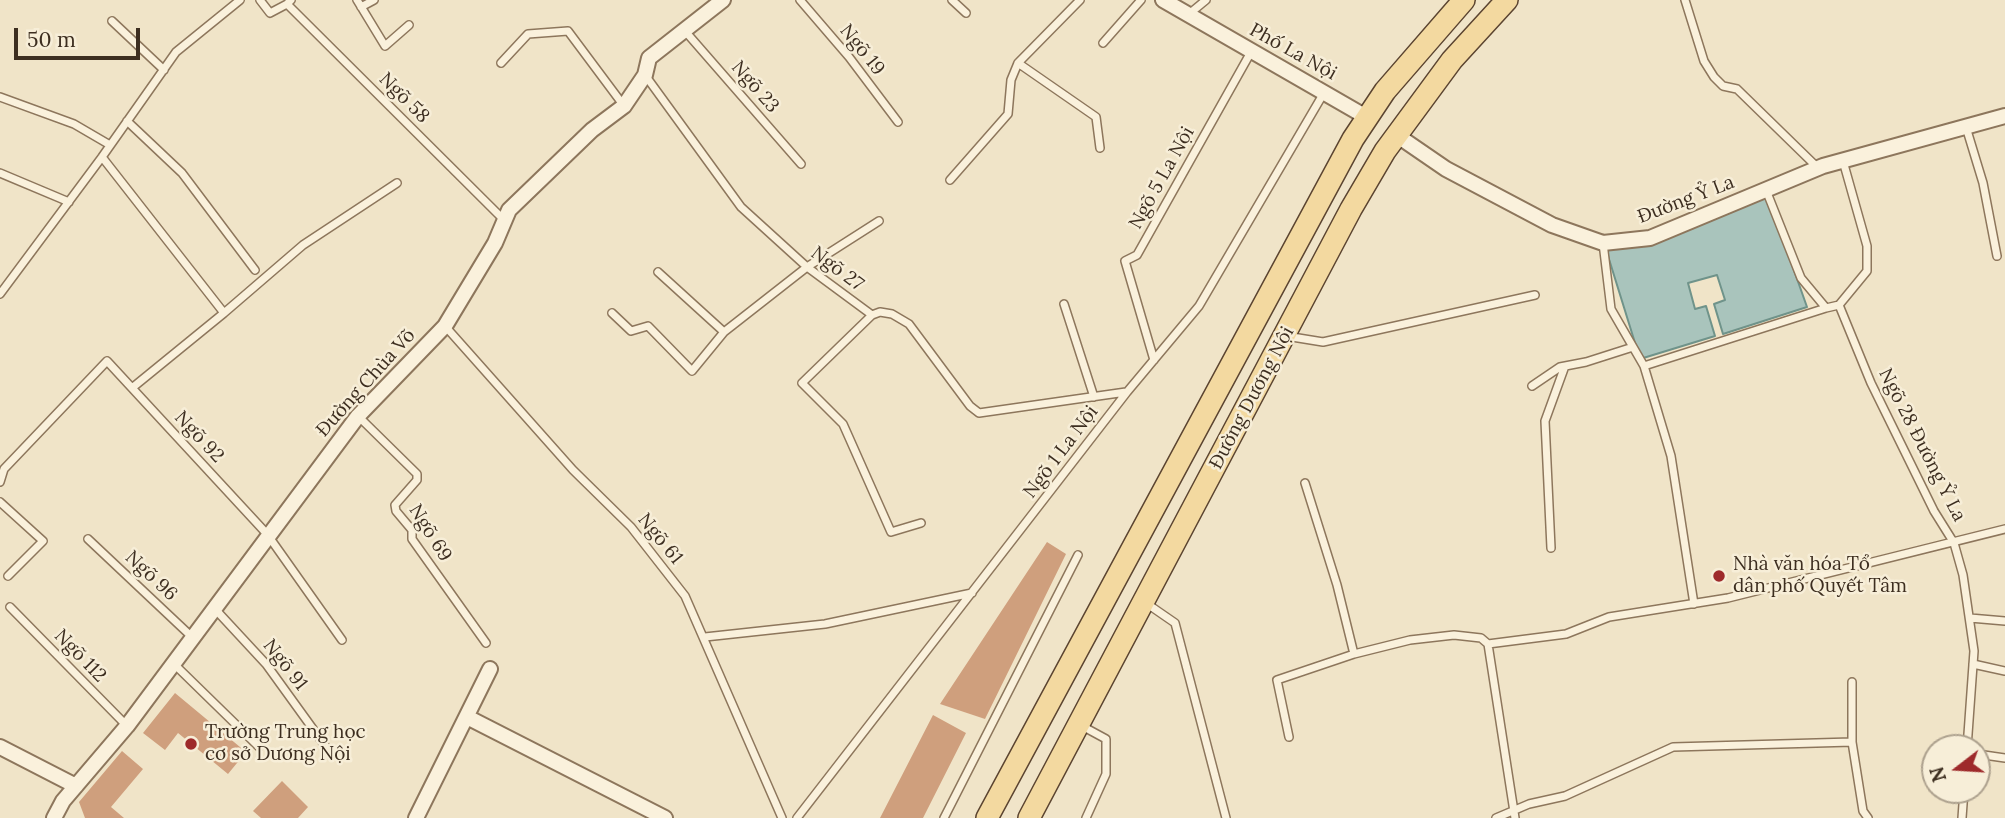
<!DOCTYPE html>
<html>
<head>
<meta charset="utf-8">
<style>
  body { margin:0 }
  #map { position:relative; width:2005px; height:818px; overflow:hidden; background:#f0e4c8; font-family:Lora,serif }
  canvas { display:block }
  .north { position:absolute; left:1921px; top:734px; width:70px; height:70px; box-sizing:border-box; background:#f7eed8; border:2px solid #ada18e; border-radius:50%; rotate:253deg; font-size:19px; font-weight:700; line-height:28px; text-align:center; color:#3d2e20 }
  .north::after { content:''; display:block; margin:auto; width:24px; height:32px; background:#9e2a2b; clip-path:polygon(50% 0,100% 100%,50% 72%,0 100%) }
  .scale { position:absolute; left:14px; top:28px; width:126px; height:32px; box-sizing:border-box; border:4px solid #3d2e20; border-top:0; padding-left:9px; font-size:21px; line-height:24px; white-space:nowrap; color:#3d2e20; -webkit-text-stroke:5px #f7eed8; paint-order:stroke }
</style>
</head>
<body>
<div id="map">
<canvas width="2005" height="818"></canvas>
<div class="north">N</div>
<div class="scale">50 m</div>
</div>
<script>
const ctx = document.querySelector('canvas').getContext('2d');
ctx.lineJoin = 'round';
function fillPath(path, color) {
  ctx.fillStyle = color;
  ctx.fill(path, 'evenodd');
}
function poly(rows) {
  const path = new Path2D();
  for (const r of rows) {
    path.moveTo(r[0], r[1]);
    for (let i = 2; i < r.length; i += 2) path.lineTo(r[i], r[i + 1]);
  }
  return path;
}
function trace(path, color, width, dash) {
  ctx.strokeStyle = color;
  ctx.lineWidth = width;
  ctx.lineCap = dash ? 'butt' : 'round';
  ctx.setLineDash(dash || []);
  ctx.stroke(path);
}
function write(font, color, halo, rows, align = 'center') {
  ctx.font = font + ' Lora,serif';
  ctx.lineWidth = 5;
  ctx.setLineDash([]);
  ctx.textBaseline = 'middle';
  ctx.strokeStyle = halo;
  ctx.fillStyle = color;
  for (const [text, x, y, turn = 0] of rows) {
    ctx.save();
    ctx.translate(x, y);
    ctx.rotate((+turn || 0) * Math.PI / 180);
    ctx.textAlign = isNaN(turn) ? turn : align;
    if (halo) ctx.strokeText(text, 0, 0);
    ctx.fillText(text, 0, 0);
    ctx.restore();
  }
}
const water = poly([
  [1766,191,1807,307,1723,334,1714,304,1725,300,1717,275,1688,283,1695,309,1706,306,1715,336,1640,359,1604,243,1650,239,1766,191]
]);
const building = poly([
  [1047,542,1066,554,985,719,940,704],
  [175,693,246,752,228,774,178,733,165,750,143,733],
  [933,715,966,733,923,818,880,818],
  [122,751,143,769,111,807,124,818,85,818,79,802],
  [282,781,308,807,298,818,261,818,253,811]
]);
const service = poly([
  [260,0,270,13,287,4],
  [291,0,287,4,503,219],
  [357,0,385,46,409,25],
  [800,0,849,57,898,122],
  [952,0,966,13],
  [1080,0,1018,63,1096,117,1100,148],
  [1685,0,1704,61,1714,77,1723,86,1737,89,1818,168],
  [361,7,374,0],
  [1189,14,1206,0],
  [112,21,164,70],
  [685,31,801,164],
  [1103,43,1141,0],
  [501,63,528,34,568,31,624,106],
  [645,75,741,207,807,267,872,315,802,383,843,424,891,532,921,523],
  [0,97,74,124,110,145],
  [127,121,182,173,255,270],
  [1966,127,1983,183,1997,256],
  [102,157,224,313,132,388],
  [0,173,69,202],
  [950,180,1008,114,1011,80,1018,63],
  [1766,190,1801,278,1826,308,1839,305],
  [1603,243,1611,309,1644,366,1671,456,1694,604],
  [658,272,724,332],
  [0,294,102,157,176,52,240,0],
  [1064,304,1094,397],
  [1839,305,1871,383,1934,511,1954,543,1963,575,1974,651,1967,748],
  [1839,305,1867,271,1867,246,1843,161],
  [224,313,303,245,397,183],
  [612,313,631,331,648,326,692,371,724,332,807,267,879,221],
  [872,315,880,312,892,314,909,324,970,406,979,413,1126,392],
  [445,326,573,470,631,527,685,596,782,818],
  [1286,336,1323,342,1535,295],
  [1154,360,1125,261,1137,255,1251,52],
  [1644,366,1826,308],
  [1532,386,1560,367,1586,362,1633,347],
  [358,416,417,474,417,480,395,505,396,511,412,530,412,539,486,643],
  [0,482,4,469,107,361,267,534,342,640],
  [0,502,43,541,8,576],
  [88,539,192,637],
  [1551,548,1545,421,1565,366],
  [1146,603,1175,623,1226,818],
  [10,607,127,726],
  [215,609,266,664,326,747],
  [1970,618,2005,621],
  [705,637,825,624,972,593],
  [1488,644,1566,634,1609,617,1728,598,2005,529],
  [1488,644,1515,818],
  [1354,654,1410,640,1454,635,1481,638,1488,644],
  [173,663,259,747],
  [1973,664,2005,671],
  [1852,682,1852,742,1863,811,1868,818],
  [1082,726,1106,739,1106,774,1086,818],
  [1289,737,1277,680,1354,654,1337,585,1305,483],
  [1977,754,2005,758],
  [797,818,1127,392,1199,306,1325,91],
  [944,818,1078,555],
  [1496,818,1529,804,1565,796,1673,747,1852,742],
  [1962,818,1964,790]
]);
const minor = poly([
  [1163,0,1368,118],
  [1395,134,1446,169,1552,225,1603,243,1650,238,1823,166,2005,116],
  [467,717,665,818],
  [0,747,76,786],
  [54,818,63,801,127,726,358,416,445,326,495,243,509,210,592,130,624,106,645,75,649,58,723,0],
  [416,818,490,669]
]);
const primary = poly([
  [987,818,1353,139,1385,91,1464,0],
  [1029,818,1351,209,1385,151,1452,60,1507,0]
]);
const markers = [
  [1719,576,7,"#9e2a2b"],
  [191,744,7,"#9e2a2b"]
];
const streetNames = [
  ["Ngõ 19",862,50,51],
  ["Phố La Nội",1293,52,29],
  ["Ngõ 23",755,87,49],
  ["Ngõ 58",404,98,45],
  ["Ngõ 5 La Nội",1162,178,-61],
  ["Đường Ỷ La",1686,200,-21],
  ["Ngõ 27",837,269,37],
  ["Đường Chùa Võ",366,383,-48],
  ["Đường Dương Nội",1252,398,-62],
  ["Ngõ 92",199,437,47],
  ["Ngõ 28 Đường Ỷ La",1922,445,63],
  ["Ngõ 1 La Nội",1061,452,-53],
  ["Ngõ 69",430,533,58],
  ["Ngõ 61",660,539,51],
  ["Ngõ 96",151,576,43],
  ["Ngõ 112",80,656,46],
  ["Ngõ 91",285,665,52]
];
const poiNames = [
  ["Nhà văn hóa Tổ",1733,565],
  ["dân phố Quyết Tâm",1733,587],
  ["Trường Trung học",205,733],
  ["cơ sở Dương Nội",205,755]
];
fillPath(water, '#a9c4bc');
trace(water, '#6f938a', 2);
fillPath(building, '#cf9f7d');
trace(service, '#8d765c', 10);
trace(minor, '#8d765c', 18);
trace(primary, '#5b4430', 24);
trace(service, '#faf1dc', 7);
trace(minor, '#faf1dc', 14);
trace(primary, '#f3d9a0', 21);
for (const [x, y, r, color] of markers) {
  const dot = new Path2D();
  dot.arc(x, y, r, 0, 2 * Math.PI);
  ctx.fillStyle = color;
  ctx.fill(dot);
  trace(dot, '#f7eed8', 2.5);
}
write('19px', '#3d2e20', '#f7eed8', streetNames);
write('19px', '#3d2e20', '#f7eed8', poiNames, 'left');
</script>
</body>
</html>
